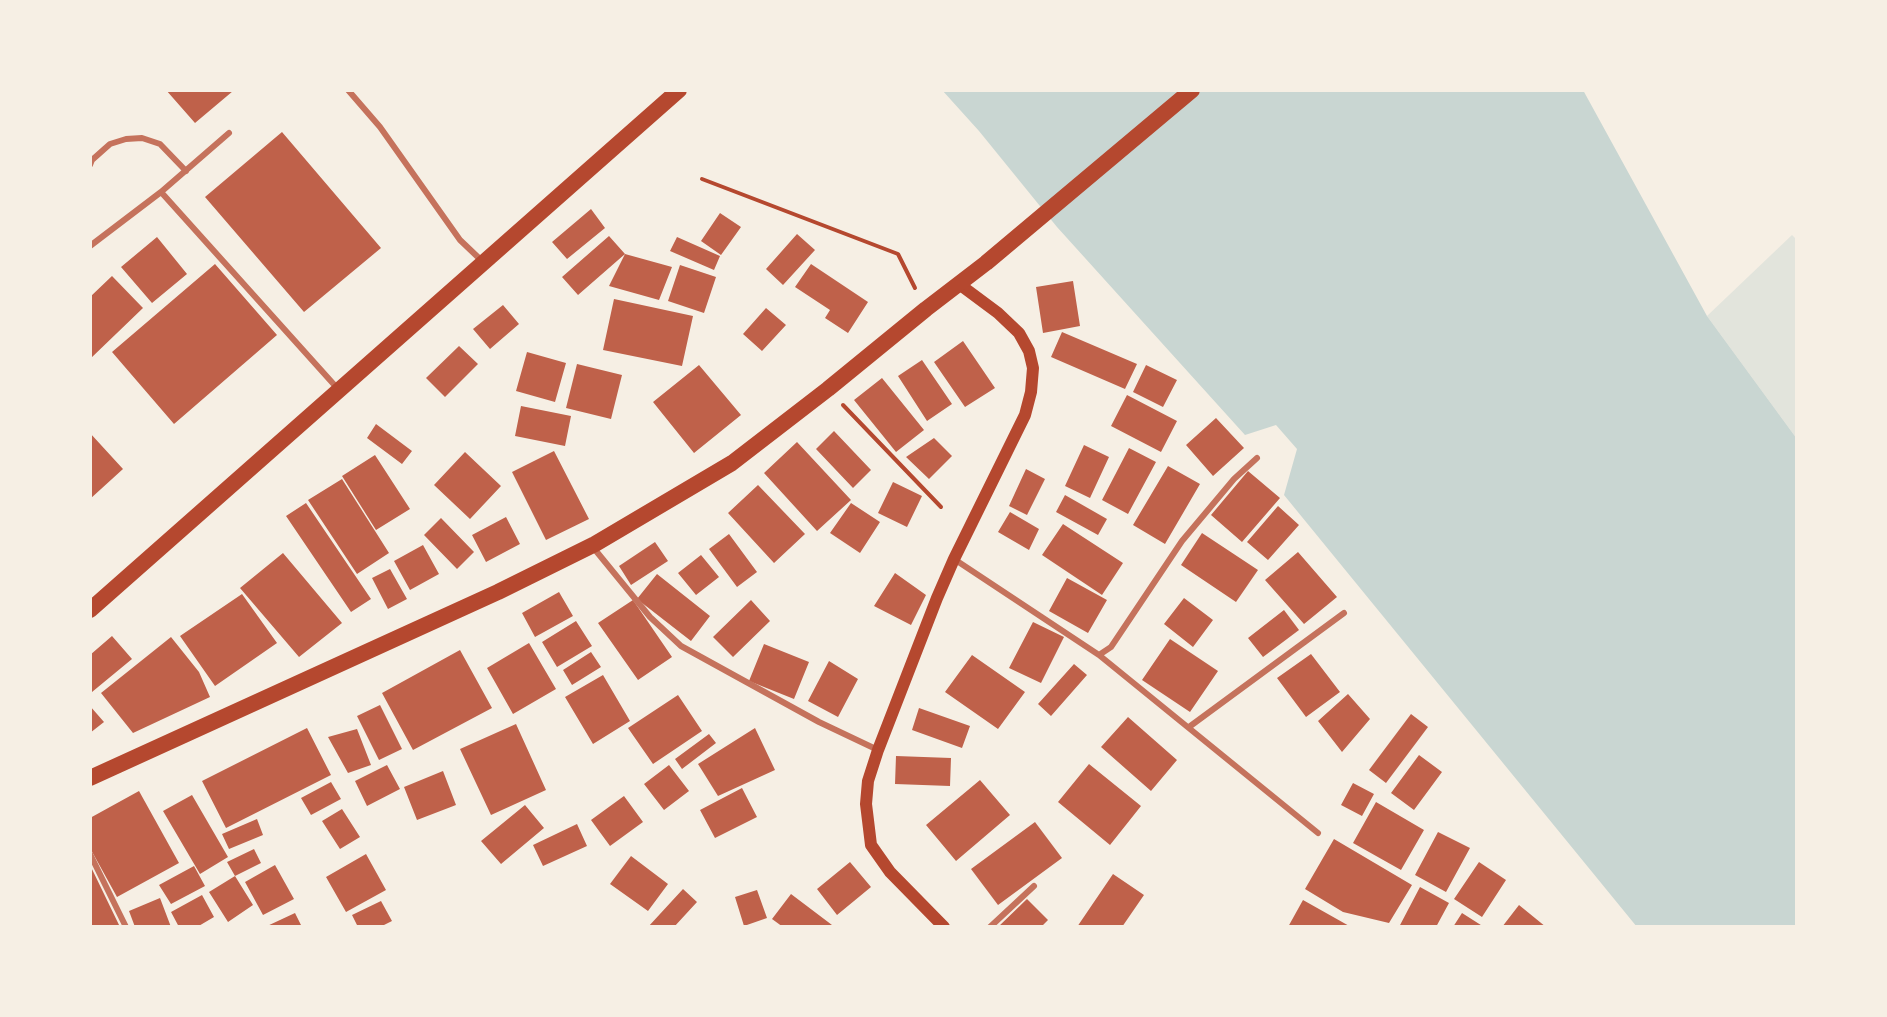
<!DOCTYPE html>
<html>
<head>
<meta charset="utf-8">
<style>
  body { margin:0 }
  #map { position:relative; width:1887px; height:1017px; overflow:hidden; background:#f6efe4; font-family:"Open Sans",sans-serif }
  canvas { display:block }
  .frame { position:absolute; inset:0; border:92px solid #f6efe4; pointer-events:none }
</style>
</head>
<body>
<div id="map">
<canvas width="1887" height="1017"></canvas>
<div class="frame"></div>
</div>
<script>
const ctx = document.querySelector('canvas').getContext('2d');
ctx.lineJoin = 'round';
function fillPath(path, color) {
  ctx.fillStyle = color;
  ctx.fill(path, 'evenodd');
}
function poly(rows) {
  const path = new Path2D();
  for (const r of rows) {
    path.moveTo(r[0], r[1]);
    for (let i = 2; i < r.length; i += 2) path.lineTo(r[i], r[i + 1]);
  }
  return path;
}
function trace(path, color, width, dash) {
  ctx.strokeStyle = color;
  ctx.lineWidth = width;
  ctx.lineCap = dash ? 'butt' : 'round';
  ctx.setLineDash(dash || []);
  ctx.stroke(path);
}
const green = poly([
  [1792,235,1797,240,1797,439,1707,316]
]);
const water = poly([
  [942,90,1583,90,1707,316,1797,439,1797,927,1637,927,1284,495,1297,449,1276,425,1245,435,1057,227,979,131]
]);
const building = poly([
  [166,90,231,90,233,91,195,123],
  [282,132,381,248,304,312,205,197],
  [591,209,605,228,567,259,552,242],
  [720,213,741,227,721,255,701,241],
  [797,234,815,250,783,285,766,269],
  [609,236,625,254,672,267,659,300,609,286,625,254,578,295,562,277],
  [157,237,187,274,152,303,121,267],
  [677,237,720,256,714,270,670,251],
  [215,264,277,335,174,424,112,352],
  [811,264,868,302,848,333,825,318,830,310,795,287],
  [680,265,716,277,704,313,668,301],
  [112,276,143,308,90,359,90,297],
  [1073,281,1080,326,1043,333,1036,287],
  [614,299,693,316,682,366,603,350],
  [503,305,519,324,490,349,473,329],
  [766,308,786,325,762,351,743,334],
  [1062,332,1137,364,1125,389,1051,357],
  [963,341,995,388,965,407,934,362],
  [459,346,478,364,445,397,426,378],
  [527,352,566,363,555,402,516,391],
  [922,360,952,404,927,421,898,376],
  [577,364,622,375,611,419,566,408],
  [699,365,741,415,694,453,653,402],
  [1146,365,1177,380,1163,407,1133,392],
  [882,378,924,430,896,452,854,400],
  [1127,395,1177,421,1161,452,1111,426],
  [521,406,571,416,565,446,515,436],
  [1216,418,1244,448,1213,476,1186,445],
  [376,424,412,451,402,464,367,438],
  [834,431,871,470,853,488,816,449],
  [90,433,123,469,90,499],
  [934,438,952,456,929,479,906,457],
  [797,442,851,500,817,531,764,473],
  [1084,445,1109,457,1090,498,1065,486],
  [1129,448,1156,462,1128,514,1102,500],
  [554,451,589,519,546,540,512,472],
  [465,452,501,486,470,519,434,485],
  [375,455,410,509,376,530,342,476],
  [1168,466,1200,484,1165,544,1133,525],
  [1026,469,1045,479,1027,515,1009,506],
  [1248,471,1280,498,1242,542,1211,515],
  [342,479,389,553,357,574,308,500],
  [893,482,922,496,907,527,878,513],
  [758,485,805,534,774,563,728,513],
  [1065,495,1107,519,1098,535,1056,512],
  [306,503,371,599,351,612,286,516],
  [851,503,880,522,860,553,830,533],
  [1278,506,1299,525,1268,560,1247,542],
  [1010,512,1039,529,1029,550,998,532],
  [506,517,520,544,486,562,472,535],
  [441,518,474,552,457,569,424,535],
  [1063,524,1123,563,1102,595,1042,555],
  [1202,533,1258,570,1236,602,1181,565],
  [729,534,757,572,737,587,709,549],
  [655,542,668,561,631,585,619,566],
  [423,545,439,574,410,590,394,561],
  [1298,552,1337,597,1304,624,1265,580],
  [283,553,342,623,299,657,240,588],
  [701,555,719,577,696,595,678,573],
  [390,569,407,599,388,609,372,578],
  [895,573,926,595,911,625,874,606],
  [657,574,710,616,691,641,637,599],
  [1067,578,1107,600,1088,633,1049,611],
  [559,592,573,616,535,637,522,613],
  [242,594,277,643,215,686,180,636],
  [1184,598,1213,620,1193,647,1164,624],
  [633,600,672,657,638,680,598,623],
  [751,600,770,621,733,657,713,637],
  [1284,610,1299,630,1263,657,1248,638],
  [576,621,592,646,557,667,542,642],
  [1033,622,1064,637,1041,683,1009,668],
  [112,636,132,659,92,692,90,690,90,655],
  [171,637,199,672,210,697,133,733,101,693],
  [1170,639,1218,671,1190,712,1142,680],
  [529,643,556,689,513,714,487,668],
  [764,644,809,662,794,699,749,681],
  [460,650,492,708,413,750,382,693],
  [591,652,601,667,572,685,563,670],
  [1311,654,1340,692,1306,717,1277,678],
  [972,655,1025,692,998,729,945,692],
  [829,661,858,679,838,717,808,701],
  [1074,664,1087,675,1051,716,1038,704],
  [603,675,630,721,593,744,565,697],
  [1348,694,1370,719,1342,752,1318,721],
  [678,695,702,731,653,764,628,728],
  [380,705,402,749,379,760,357,716],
  [90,706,104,722,90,733],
  [919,708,970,726,962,748,912,730],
  [1411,714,1428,727,1386,783,1369,770],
  [1128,717,1177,760,1151,791,1101,747],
  [516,724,546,790,491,815,460,749],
  [307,728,331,775,226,828,202,781],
  [755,728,775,770,718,796,698,764],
  [357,729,371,765,348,773,328,737],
  [709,734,716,743,682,769,675,759],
  [1419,755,1442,772,1414,810,1391,793],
  [896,756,951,758,950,786,895,784],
  [1089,764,1141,806,1110,845,1058,802],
  [387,765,400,789,367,806,355,781],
  [669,765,689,791,664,810,644,784],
  [443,771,456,805,417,820,404,787],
  [980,780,1010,815,956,861,926,825],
  [331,782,341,799,311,815,301,798],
  [1353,783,1374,794,1362,816,1341,805],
  [742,788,757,817,715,838,700,810],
  [139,791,179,863,117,897,90,848,90,818],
  [192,795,228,857,200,874,163,811],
  [624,796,643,822,610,846,591,820],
  [1376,802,1424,830,1401,870,1353,843],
  [525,805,544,828,501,864,481,841],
  [342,809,360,837,340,849,322,821],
  [257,819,263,835,229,849,222,834],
  [1035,822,1062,858,998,905,971,869],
  [577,824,587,846,543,866,533,845],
  [1438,832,1470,848,1446,892,1415,875],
  [1334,839,1412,885,1389,923,1343,912,1305,889],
  [254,849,261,863,235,876,227,862],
  [366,854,386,890,346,912,326,877],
  [631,856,668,884,648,911,610,884],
  [850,862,871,887,837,915,817,889],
  [1479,862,1506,880,1482,917,1454,899],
  [90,865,120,927,90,927],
  [275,865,294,899,263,915,245,882],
  [194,866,205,886,171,904,159,885],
  [1113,874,1144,895,1122,927,1077,927],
  [235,876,253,905,228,922,209,892],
  [1420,887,1449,903,1436,927,1399,927],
  [683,889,697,902,674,927,648,927],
  [757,890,767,918,744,926,735,897],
  [791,894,832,925,831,927,783,927,772,919],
  [202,895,214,917,197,927,179,927,171,912],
  [160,898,171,927,135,927,129,911],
  [1027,899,1048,920,1041,927,998,927],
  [1303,900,1351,927,1288,927],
  [381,901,392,921,380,927,358,927,352,915],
  [1519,905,1546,927,1502,927],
  [295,913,302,927,265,927],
  [1462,913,1484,927,1453,927]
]);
const path = poly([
  [702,179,898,254,915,288],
  [843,405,941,507]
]);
const minor = poly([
  [348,90,380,127,460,240,482,261],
  [90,165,92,160,110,144,126,139,142,138,160,144,186,171],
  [161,192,338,389],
  [90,246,161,192,229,133],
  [592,546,650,617,681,646,819,722,878,750],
  [954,559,1099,655,1111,647,1182,541,1234,479,1257,458],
  [1099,655,1318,833],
  [1189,727,1344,613],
  [90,854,126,927],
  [990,927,1034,886]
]);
const secondary = poly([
  [944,927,890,872,871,845,866,804,868,781,878,750,937,598,954,559,1025,415,1031,392,1033,368,1029,351,1019,333,998,313,959,284]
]);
const trunk = poly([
  [90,610,679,90],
  [90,778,498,592,595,544,732,463,828,389,926,309,986,263,1192,90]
]);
fillPath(green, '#e2e4dc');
fillPath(water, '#c9d6d2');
fillPath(building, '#bf614a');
trace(path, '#b5482f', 4);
trace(minor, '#c5725c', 6);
trace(secondary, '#b5482f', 12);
trace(trunk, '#b5482f', 16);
</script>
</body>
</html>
